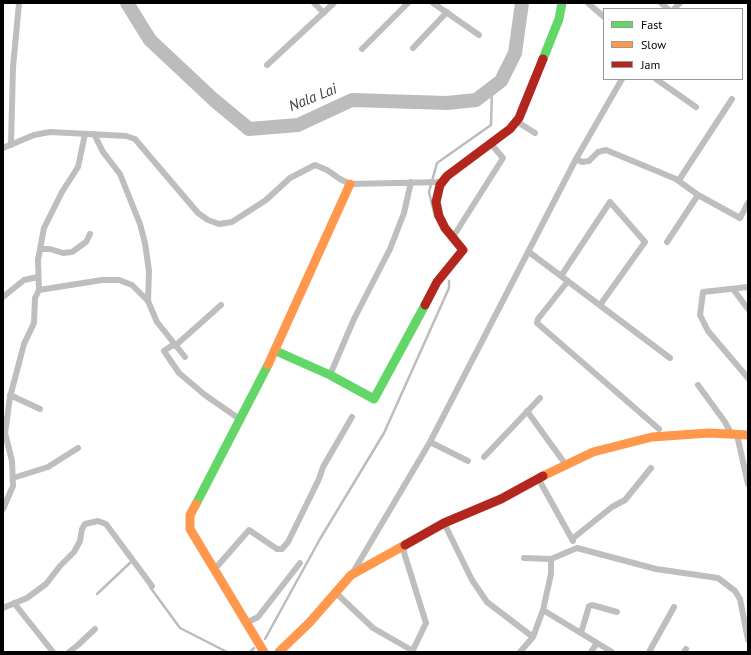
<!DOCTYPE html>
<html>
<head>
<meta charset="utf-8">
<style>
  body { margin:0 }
  #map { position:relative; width:751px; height:655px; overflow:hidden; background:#fff; font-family:"PT Sans",sans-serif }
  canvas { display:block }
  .frame { position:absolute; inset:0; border:4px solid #000; pointer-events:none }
  .legend { position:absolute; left:603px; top:8px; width:140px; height:72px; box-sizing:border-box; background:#fff; border:1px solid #999; margin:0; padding:5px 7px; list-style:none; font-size:12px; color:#000 }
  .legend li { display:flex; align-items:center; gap:8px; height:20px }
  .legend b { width:20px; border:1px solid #999 }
</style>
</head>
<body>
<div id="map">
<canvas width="751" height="655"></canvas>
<div class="frame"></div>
<ul class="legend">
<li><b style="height:5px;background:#63d668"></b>Fast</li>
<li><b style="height:5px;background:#ff974d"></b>Slow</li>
<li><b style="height:5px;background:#b3261e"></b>Jam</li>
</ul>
</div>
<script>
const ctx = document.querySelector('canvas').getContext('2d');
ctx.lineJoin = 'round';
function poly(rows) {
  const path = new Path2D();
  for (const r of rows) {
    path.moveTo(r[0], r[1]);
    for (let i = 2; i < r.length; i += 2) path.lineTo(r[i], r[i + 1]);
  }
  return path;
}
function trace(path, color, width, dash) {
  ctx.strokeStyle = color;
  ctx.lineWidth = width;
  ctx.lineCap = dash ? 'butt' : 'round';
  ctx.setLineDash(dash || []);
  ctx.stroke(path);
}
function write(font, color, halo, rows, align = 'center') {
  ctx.font = font + ' "PT Sans",sans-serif';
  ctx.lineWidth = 3;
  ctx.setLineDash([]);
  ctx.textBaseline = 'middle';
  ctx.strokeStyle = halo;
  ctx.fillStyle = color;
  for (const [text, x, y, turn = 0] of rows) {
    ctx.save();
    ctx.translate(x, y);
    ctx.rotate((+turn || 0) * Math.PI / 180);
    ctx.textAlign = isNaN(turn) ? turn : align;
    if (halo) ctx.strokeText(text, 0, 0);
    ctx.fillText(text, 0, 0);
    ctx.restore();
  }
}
const stream = poly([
  [435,217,429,192,437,163,491,125,492,88],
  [150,587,180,628,227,652],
  [97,594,132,561],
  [265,639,320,539,384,433,449,288,449,281],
  [250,652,254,648]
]);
const river = poly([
  [127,3,150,40,214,100,249,129,298,125,352,100,447,103,476,100,501,81,515,53,522,3]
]);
const street = poly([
  [314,3,324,13],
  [433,3,479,35],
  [588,3,604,17],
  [661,3,668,9],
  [674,9,680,3],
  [413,48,447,12],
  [362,49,408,3],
  [267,65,334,3],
  [656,79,696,107],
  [516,121,535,133],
  [94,134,103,152,120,174,140,224,145,243,149,271,148,301],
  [11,145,13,67,19,3],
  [3,148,34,135,50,132,126,136,135,139,198,213,208,220,219,224,232,222,266,200,290,178,315,165,327,170,340,179,350,184,442,182],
  [576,159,582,162,589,161,598,152,606,150,676,179,698,195,740,218,748,203],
  [679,180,732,99],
  [453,237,503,158,491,144],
  [667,242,698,195],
  [40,249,50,249,63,253,72,252,86,242,90,234],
  [529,252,670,358],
  [561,276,610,202,645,242,600,305],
  [568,281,538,319,537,323,659,429],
  [748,287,703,292,700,315,708,331,748,378],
  [733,289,748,309],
  [39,290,38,260,44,228,62,192,78,167,85,134],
  [3,297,24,280,38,277],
  [174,344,164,351,179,373,205,395,241,420],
  [175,346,221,305],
  [330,375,354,319,390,249,404,213,411,182],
  [698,385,725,422,732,435],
  [10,395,40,409],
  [527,411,566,465],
  [737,435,748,484],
  [430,442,468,461],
  [484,457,540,398],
  [13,478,48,467,78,448],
  [538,478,573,541],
  [3,509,13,486,12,461,5,433,10,397,24,344,34,323,35,298,39,290,102,280,119,280,132,285,148,301,157,322,185,357],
  [444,523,472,580,487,602,533,637],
  [572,539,612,507,625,500,651,468],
  [402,546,426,623,412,652],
  [524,558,551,559],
  [214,570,249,530,277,549,282,549,288,542,319,479,323,467,352,417],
  [352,574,430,442,576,159,622,79],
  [336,593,373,628,413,651],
  [14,603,53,652],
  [3,608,27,598,46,584,60,566,74,552,80,541,82,529,85,524,98,521,106,524,152,586],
  [543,610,612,652],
  [246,623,258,617,300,563],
  [581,633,589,606,592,605,617,612],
  [69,652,78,645,95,629],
  [520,652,533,637,543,610,551,574,551,559,577,548,656,569,718,578,735,591,740,599,748,640],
  [591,652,597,643],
  [649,652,674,607],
  [684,652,686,649]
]);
const fast = poly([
  [543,59,559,19,562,3],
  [276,351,330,375,374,399,425,305],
  [196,504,268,365]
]);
const slow = poly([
  [268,365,350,184],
  [543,476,593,452,652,437,709,433,748,435],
  [196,504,190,515,190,529,264,652],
  [279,652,310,622,351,575,405,545]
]);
const jam = poly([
  [425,305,437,282,463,250,445,228,439,216,436,202,440,185,447,176,510,129,519,118,543,59],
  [405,545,444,523,501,499,543,476]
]);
const waterNames = [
  ["Nala Lai",313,98,-22]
];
trace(stream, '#bcbcbc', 2.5);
trace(river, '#bcbcbc', 14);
trace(street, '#bebebe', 6);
trace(fast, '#63d668', 9);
trace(slow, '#ff974d', 9);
trace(jam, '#b3261e', 9);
write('italic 15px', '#414141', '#fff', waterNames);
</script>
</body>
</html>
